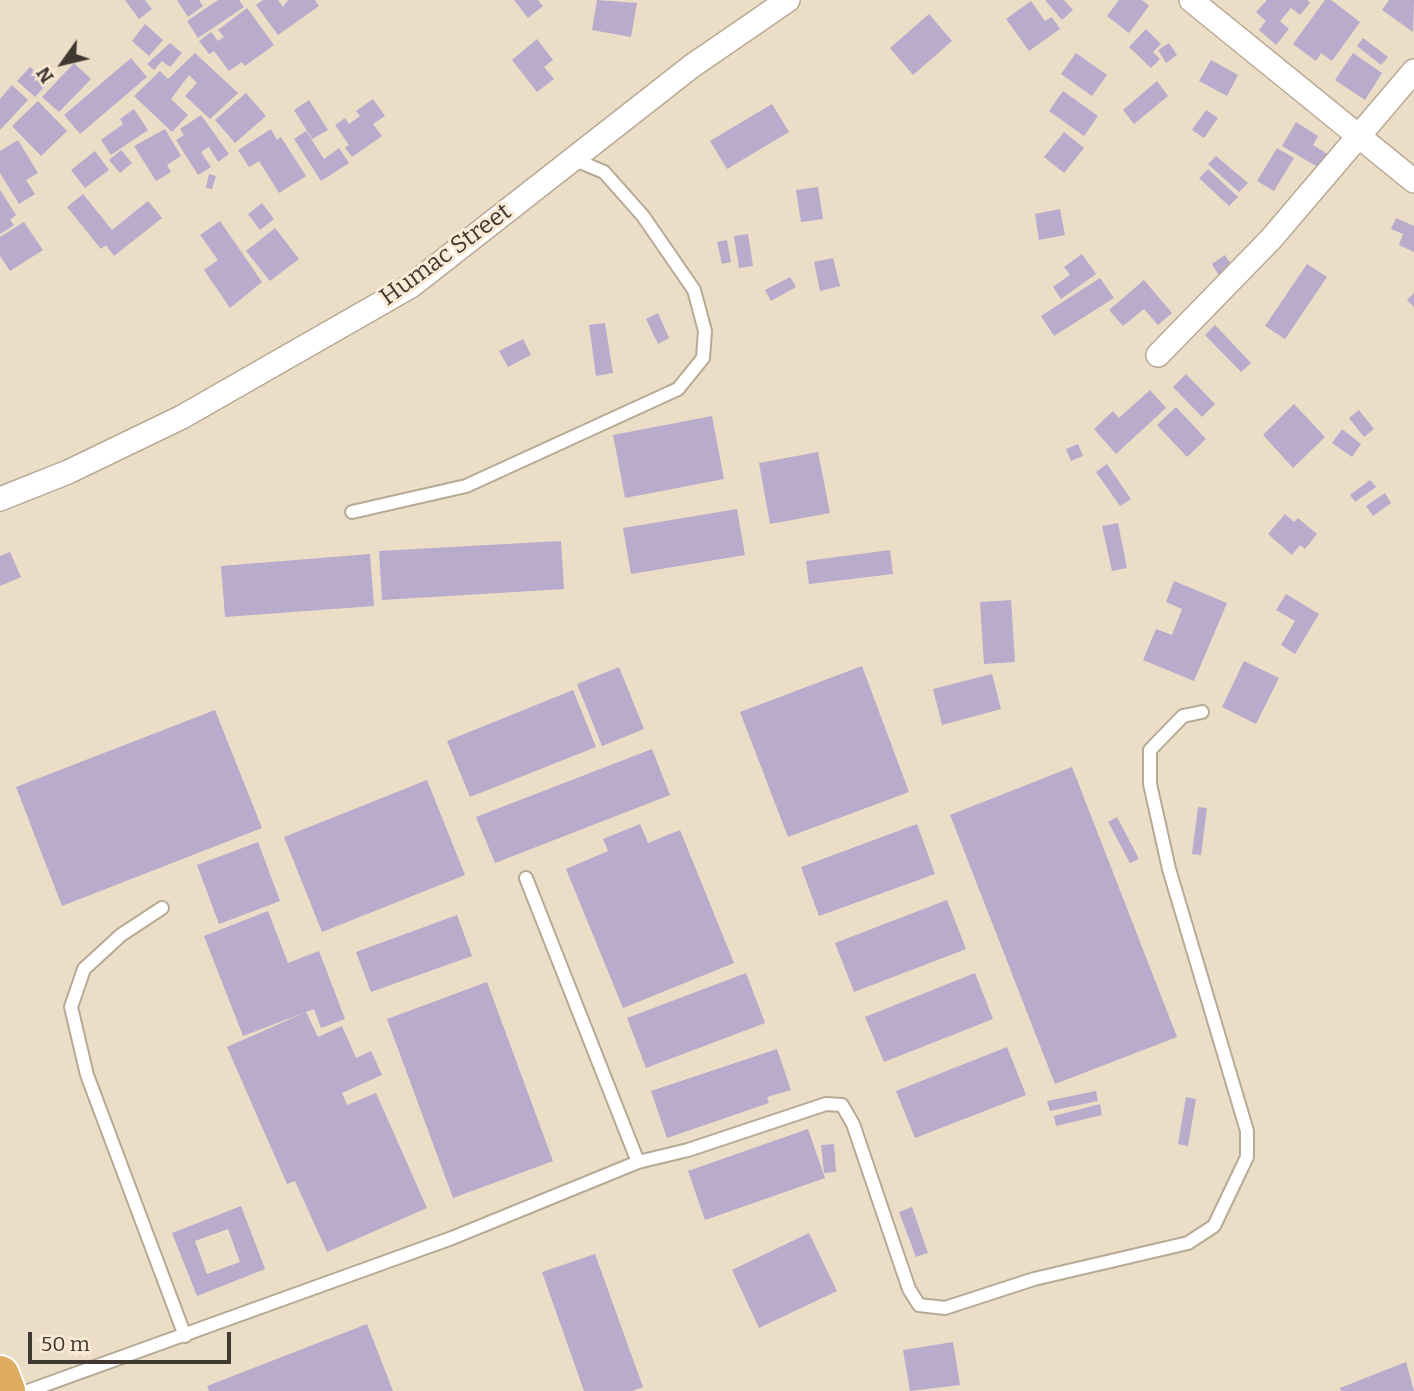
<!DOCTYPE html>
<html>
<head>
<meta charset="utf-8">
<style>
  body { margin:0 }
  #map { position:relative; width:1414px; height:1391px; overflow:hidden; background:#ecddc7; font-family:Bitter,serif }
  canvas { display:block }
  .north { position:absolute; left:28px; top:28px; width:70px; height:70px; -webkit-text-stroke:5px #faead4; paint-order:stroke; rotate:236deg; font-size:19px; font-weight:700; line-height:28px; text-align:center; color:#403931 }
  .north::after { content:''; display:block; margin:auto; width:24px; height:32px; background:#403931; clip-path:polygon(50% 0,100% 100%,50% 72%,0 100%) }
  .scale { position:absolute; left:28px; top:1332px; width:203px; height:32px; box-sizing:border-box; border:4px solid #403931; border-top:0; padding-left:9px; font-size:21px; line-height:24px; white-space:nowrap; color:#403931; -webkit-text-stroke:5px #faead4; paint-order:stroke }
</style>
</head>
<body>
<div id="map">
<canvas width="1414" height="1391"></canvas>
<div class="north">N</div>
<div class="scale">50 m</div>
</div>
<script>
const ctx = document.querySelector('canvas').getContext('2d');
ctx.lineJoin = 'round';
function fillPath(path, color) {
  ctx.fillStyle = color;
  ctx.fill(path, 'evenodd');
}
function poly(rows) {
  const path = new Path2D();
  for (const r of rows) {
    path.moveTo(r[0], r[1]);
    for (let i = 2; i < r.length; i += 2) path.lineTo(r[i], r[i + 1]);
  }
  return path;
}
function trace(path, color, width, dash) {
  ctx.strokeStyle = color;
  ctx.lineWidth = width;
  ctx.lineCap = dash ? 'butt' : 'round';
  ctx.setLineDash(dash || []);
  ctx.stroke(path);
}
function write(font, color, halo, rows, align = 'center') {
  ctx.font = font + ' Bitter,serif';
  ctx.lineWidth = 6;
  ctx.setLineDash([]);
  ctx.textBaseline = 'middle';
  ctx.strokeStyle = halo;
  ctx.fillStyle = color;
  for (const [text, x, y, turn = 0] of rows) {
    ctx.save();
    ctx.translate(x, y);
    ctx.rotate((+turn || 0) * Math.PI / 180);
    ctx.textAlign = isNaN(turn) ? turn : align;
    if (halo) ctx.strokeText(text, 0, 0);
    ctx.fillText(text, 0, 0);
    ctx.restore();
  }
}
const building = poly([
  [125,0,145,0,152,9,139,19],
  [177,0,199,0,203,6,188,17],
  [218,0,239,0,244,7,198,38,187,21],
  [263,0,278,0,283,7,288,0,315,0,319,6,278,35,256,5],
  [514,0,538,0,543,6,528,18],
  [597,0,637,3,631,37,592,30],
  [1045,0,1064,0,1073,10,1062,20],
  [1119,0,1142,0,1149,6,1129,33,1107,16],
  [1267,0,1307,0,1310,3,1300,15,1291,8,1280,21,1289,29,1276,45,1259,30,1266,21,1256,12],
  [1325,0,1331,0,1360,22,1332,61,1321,53,1316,61,1293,44],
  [1389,0,1414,0,1413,32,1382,10],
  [1031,1,1045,21,1052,17,1060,29,1029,51,1006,19],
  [247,8,274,45,245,66,242,62,229,71,214,51,209,54,199,41,211,32,218,41,224,37,218,30],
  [929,14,952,41,913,75,890,48],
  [145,24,163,40,149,56,132,41],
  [1146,29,1161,44,1153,52,1160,59,1151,68,1129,47],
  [1363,38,1388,57,1381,65,1357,46],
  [537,39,553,60,544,67,554,79,537,92,512,60],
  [170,43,182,53,170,67,162,61,154,70,147,64],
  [1169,43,1177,55,1166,63,1158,50],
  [195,53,238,93,210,119,185,96,197,83,189,75,171,99,188,115,172,132,134,96,160,71,168,79],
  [1076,53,1107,75,1092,96,1061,74],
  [1353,53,1382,73,1365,100,1335,80],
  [131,58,147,77,80,134,64,115],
  [1211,60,1238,75,1227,96,1199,81],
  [74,63,91,79,59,112,42,97],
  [30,67,48,83,35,97,17,81],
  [1157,81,1168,96,1134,124,1123,110],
  [12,85,28,100,0,130,0,99],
  [1063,91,1098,116,1084,136,1049,111],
  [246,93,266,116,235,143,215,120],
  [373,99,385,116,373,124,382,136,352,157,345,148,349,145,335,125,345,118,349,124,360,116,356,111],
  [309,100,328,130,312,139,294,110],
  [38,101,67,131,41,156,12,126],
  [772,104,789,132,727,169,710,141],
  [134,109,148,130,111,155,101,140,123,124,120,119],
  [1206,110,1218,118,1204,138,1192,130],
  [201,115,229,154,218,162,209,147,201,152,211,167,198,175,176,140,184,135,180,129],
  [1296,122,1318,136,1313,145,1329,155,1321,169,1282,146],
  [165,129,181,156,167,165,171,172,156,181,134,146],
  [271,129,277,140,281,137,306,176,279,193,259,161,249,167,238,150],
  [306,131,324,159,339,148,349,163,321,181,294,139],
  [1064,132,1084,148,1064,173,1044,157],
  [18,140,38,173,26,180,35,194,19,204,0,173,0,151],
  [1277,148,1294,158,1274,191,1257,181],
  [121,150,132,163,120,173,109,160],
  [95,151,109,170,85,188,71,170],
  [1216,156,1248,183,1239,192,1208,164],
  [1208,169,1238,197,1229,206,1199,178],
  [209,174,216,176,212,189,206,188],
  [818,187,823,219,801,222,796,190],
  [0,190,16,215,10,220,14,225,0,234],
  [83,194,112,230,148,201,162,218,114,256,106,245,101,249,67,207],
  [262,203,274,219,260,230,248,214],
  [1060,209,1065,235,1039,240,1035,214],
  [1396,218,1414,226,1414,252,1399,245,1403,234,1391,229],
  [220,221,262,282,230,308,204,270,218,260,200,235],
  [24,222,43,250,10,271,0,256,0,237],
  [275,228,299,259,270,281,246,251],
  [748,234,753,266,739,268,734,236],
  [727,240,731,262,722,264,717,242],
  [1082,254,1096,274,1061,299,1053,287,1070,275,1064,267],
  [1225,255,1233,267,1219,276,1212,264],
  [833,258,840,286,820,291,814,262],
  [1307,264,1327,277,1285,339,1265,326],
  [790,277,796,287,771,301,765,290],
  [1100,278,1114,298,1054,336,1041,316],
  [1144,280,1172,313,1158,325,1144,309,1123,326,1109,310],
  [1414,293,1414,307,1407,300],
  [658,313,669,338,658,344,646,319],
  [605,323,613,373,596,376,589,325],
  [1215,325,1251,363,1241,372,1205,335],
  [523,339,531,355,508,367,499,351],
  [1186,374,1215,404,1202,417,1173,387],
  [1150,390,1166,408,1116,454,1094,429,1113,411,1119,418],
  [1294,404,1325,437,1293,468,1263,435],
  [1176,407,1206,439,1187,457,1157,425],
  [1359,410,1374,429,1364,437,1349,418],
  [712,416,724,479,625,498,613,435],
  [1342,429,1361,444,1352,457,1332,443],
  [1078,444,1083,456,1071,461,1066,449],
  [818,452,830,513,770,524,759,463],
  [1107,464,1131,499,1120,506,1096,472],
  [1370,480,1376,487,1355,502,1350,495],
  [1385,493,1391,503,1373,516,1366,506],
  [737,509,745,555,631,574,623,528],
  [1285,514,1294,522,1298,518,1317,534,1305,549,1300,545,1292,555,1268,534],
  [1118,523,1127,568,1112,571,1102,526],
  [561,541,564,589,382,600,379,551],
  [890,550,893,574,809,584,806,561],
  [10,552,21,577,0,586,0,556],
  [370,554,374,606,225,617,221,566],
  [1174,581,1227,603,1194,681,1143,660,1156,629,1172,635,1182,609,1166,602],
  [1286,594,1319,614,1295,654,1281,645,1295,621,1276,610],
  [1011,600,1015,662,984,664,980,602],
  [1244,661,1279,678,1256,724,1222,707],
  [862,666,909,792,788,837,740,712],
  [619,667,644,729,602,746,577,684],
  [992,674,1001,709,942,725,933,689],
  [573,690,596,747,470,797,447,741],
  [215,710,262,828,62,906,16,787],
  [652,749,670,795,495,863,476,817],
  [1072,767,1177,1037,1055,1084,950,815],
  [427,780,465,875,322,932,284,837],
  [1198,807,1207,808,1201,855,1192,854],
  [1117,817,1139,859,1130,863,1108,822],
  [640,824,648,843,680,830,734,963,623,1008,566,869,608,851,603,839],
  [917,824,935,874,819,916,801,867],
  [258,842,280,901,219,924,197,865],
  [947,900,966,949,854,992,835,943],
  [268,911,288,963,319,951,345,1019,321,1028,314,1009,243,1036,204,936],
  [457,915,472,956,371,992,356,952],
  [746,973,765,1023,646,1068,627,1018],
  [975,973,993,1019,884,1062,865,1017],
  [487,982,553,1161,453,1198,387,1019],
  [306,1012,318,1037,342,1026,356,1058,371,1051,382,1075,342,1093,347,1105,376,1093,427,1208,327,1252,295,1181,287,1184,227,1047],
  [1007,1047,1026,1095,915,1138,896,1091],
  [777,1049,791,1090,767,1097,769,1103,667,1138,651,1091],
  [1096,1091,1098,1101,1050,1111,1047,1101],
  [1186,1097,1196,1099,1188,1146,1178,1144],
  [1100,1104,1102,1115,1056,1126,1054,1116],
  [808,1129,825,1178,705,1220,688,1171],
  [834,1144,836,1172,824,1173,821,1145],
  [241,1206,265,1269,197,1296,172,1233],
  [228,1229,240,1262,207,1274,195,1241],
  [912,1207,928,1253,916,1257,899,1212],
  [809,1233,837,1291,759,1328,732,1270],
  [595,1254,643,1387,632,1391,584,1391,542,1272],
  [367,1324,393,1391,209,1391,207,1386],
  [953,1342,960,1385,910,1391,903,1350],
  [1406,1362,1414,1391,1341,1391,1340,1388]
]);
const service = poly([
  [352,512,466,486,678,389,703,358,705,331,694,290,643,216,604,172,573,159],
  [162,908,121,935,84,969,71,1007,87,1075,185,1336],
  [638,1162,688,1150,826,1104,842,1105,853,1124,909,1289,919,1305,945,1308,1034,1279,1188,1243,1214,1226,1247,1157,1247,1131,1169,869,1150,784,1150,750,1183,716,1202,712],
  [28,1391,452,1238,638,1162,526,878]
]);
const minor = poly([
  [1191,0,1414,181],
  [1158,355,1271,239,1414,71],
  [0,499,68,472,182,417,411,286,692,66,788,0]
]);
const trunk = poly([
  [0,1375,6,1391]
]);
const streetNames = [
  ["Humac Street",446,255,-36]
];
fillPath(building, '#b8abcc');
trace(service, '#b8a995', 16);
trace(minor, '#b8a995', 26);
trace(trunk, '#fff', 42);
trace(service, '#fff', 12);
trace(minor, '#fff', 23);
trace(trunk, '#deac5e', 38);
write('24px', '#403931', '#faead4', streetNames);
</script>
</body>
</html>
